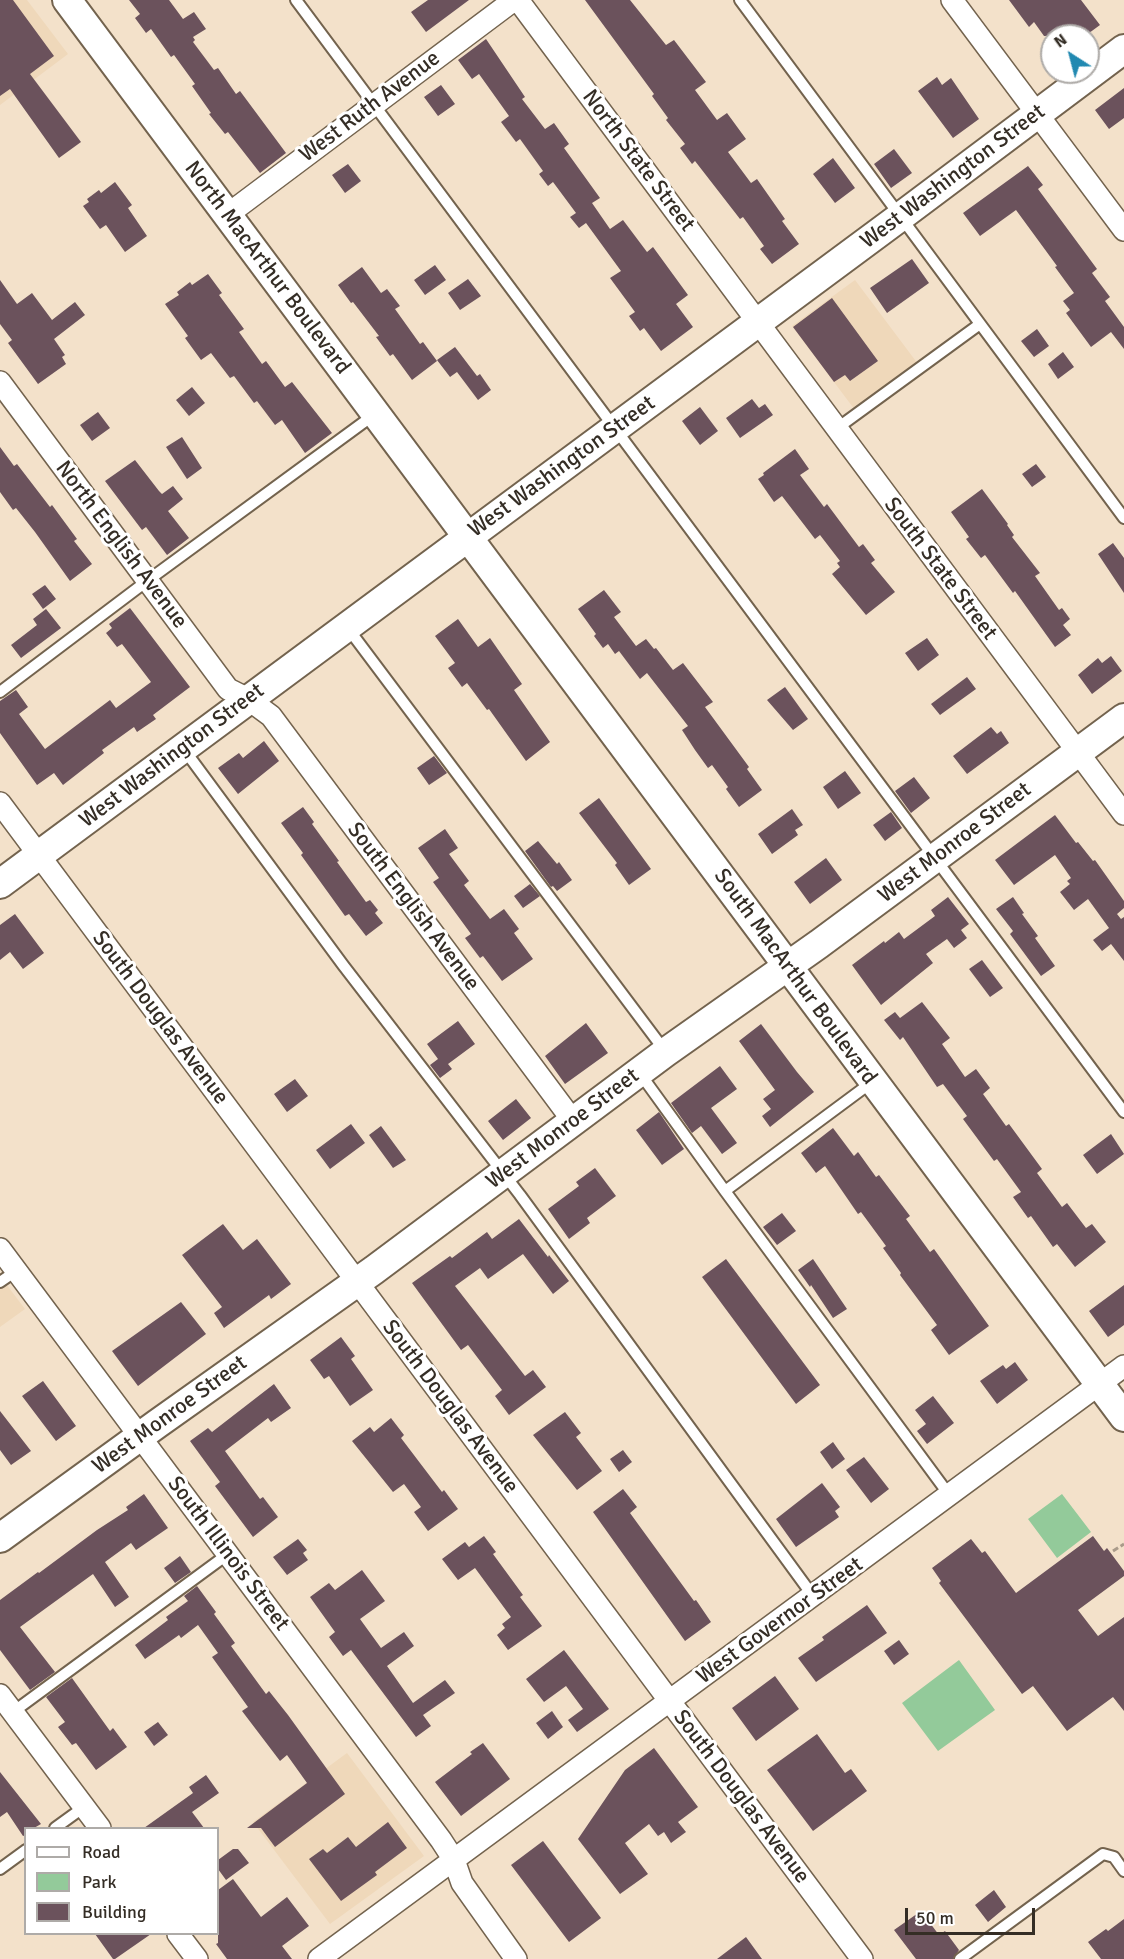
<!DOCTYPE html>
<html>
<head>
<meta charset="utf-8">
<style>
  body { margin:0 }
  #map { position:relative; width:1124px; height:1959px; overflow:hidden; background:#f3e1ca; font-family:Signika,sans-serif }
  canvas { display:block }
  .legend { position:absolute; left:24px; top:1827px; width:195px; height:108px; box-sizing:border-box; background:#fff; border:2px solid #aeaba8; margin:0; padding:8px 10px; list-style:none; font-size:18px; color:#342d25 }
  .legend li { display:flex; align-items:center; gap:12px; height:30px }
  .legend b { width:30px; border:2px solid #aeaba8 }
  .north { position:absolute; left:1040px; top:24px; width:60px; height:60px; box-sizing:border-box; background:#fff; border:2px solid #aeaba8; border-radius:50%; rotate:324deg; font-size:16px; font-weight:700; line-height:24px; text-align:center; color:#342d25 }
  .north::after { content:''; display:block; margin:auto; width:21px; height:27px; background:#2189b1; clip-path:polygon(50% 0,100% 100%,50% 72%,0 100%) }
  .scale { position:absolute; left:905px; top:1908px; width:130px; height:27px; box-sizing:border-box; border:3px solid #342d25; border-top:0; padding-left:8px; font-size:18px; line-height:21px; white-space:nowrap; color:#342d25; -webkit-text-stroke:4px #fff; paint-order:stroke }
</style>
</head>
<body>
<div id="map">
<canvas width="1124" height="1959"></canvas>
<ul class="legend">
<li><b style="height:8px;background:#fff"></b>Road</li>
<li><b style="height:16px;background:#93ca9a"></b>Park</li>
<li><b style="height:16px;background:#6b525c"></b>Building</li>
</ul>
<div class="north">N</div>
<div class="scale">50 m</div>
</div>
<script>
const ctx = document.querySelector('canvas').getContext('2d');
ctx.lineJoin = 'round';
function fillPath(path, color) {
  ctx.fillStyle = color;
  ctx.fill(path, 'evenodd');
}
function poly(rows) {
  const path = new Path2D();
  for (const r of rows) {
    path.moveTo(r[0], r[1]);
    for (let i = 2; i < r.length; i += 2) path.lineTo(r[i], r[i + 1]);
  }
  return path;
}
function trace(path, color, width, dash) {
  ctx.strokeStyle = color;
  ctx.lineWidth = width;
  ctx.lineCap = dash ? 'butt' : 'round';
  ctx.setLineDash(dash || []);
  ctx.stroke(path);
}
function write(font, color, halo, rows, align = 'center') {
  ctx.font = font + ' Signika,sans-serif';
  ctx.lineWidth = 6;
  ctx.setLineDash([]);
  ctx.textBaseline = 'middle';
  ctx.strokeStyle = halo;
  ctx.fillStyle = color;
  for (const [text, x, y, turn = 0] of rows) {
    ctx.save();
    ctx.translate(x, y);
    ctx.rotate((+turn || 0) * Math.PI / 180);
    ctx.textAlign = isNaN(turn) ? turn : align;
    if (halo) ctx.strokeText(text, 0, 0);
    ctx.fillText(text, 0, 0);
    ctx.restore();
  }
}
const built = poly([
  [0,0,27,0,68,54,0,105],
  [855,280,918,364,855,410,792,326],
  [0,1276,25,1309,0,1327],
  [347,1753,424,1856,330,1924,253,1822]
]);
const green = poly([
  [1062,1494,1091,1532,1057,1558,1028,1519],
  [959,1660,995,1710,938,1751,902,1703]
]);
const building = poly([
  [0,0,13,0,54,56,30,74,81,142,59,158,10,89,0,96],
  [129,0,169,0,183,19,194,12,206,29,193,37,195,40,193,42,214,70,218,68,236,94,240,91,286,153,260,173,228,132,225,134,209,114,211,113,192,86,195,84,174,55,171,57,151,29,146,33,135,18,140,14],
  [428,0,469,0,426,32,411,12],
  [585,0,630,0,666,45,674,40,706,82,695,90,717,120,727,113,746,139,728,152,751,183,757,179,785,219,782,221,799,244,772,264,760,249,764,246,743,217,740,219,695,161,692,164,680,148,685,144,666,120,668,118,652,96,654,94],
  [1009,0,1081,0,1100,25,1085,36,1044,36,1034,22,1029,27],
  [486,39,525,97,522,99,545,129,554,123,569,144,564,148,600,198,592,203,610,229,623,220,647,252,653,247,688,295,676,304,693,327,661,351,644,328,640,331,629,316,635,312,610,278,621,271,586,223,579,228,570,217,576,213,553,182,548,186,539,174,543,171,520,139,516,142,501,122,509,116,479,74,472,79,458,60],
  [937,77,942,85,951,78,979,119,953,138,918,91],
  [441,85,455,104,438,116,424,97],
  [1124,88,1124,118,1109,129,1095,110],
  [894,149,912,173,891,188,874,164],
  [833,158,855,188,835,203,813,174],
  [348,164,361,181,345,193,332,175],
  [1028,166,1043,185,1038,189,1097,269,1092,273,1110,297,1105,301,1124,327,1124,349,1111,332,1091,347,1066,313,1070,310,1063,301,1074,293,1055,267,1057,266,1016,210,980,236,963,213],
  [115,182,132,205,128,208,147,236,125,252,106,225,100,229,83,206,89,202,87,199,99,190,101,193],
  [912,259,929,283,887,313,870,288],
  [435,265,446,280,425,295,414,280],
  [362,267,381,293,387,289,400,306,395,309,420,344,423,342,437,361,412,380,393,354,390,356,376,337,379,336,353,302,351,303,338,285],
  [208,274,222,293,219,295,244,329,239,332,262,364,266,361,285,387,292,382,332,433,305,453,282,420,275,425,257,401,254,403,234,376,230,378,211,353,201,360,185,338,188,336,165,304,179,295,177,292,190,282,192,285],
  [468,279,481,296,460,310,448,293],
  [0,280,17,304,32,293,52,320,75,302,85,315,54,339,65,355,62,357,66,364,38,384,8,343,12,340,0,324],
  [832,298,878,361,850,381,845,375,834,382,793,327],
  [1037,329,1049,346,1034,357,1021,341],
  [455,347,477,376,480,374,491,390,478,400,457,372,450,377,437,360],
  [1063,352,1074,367,1058,379,1048,364],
  [192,387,205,403,189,416,176,400],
  [752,399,759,408,765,404,773,415,740,438,726,418],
  [700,407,718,431,700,445,682,421],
  [98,412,110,428,92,441,80,425],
  [182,437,202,468,187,479,166,447],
  [0,447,14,466,17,464,50,507,52,505,77,539,74,541,92,564,70,581,35,532,16,508,13,510,0,492],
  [795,449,809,469,800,475,824,507,827,504,859,547,863,544,875,560,871,563,895,592,866,615,832,574,840,567,837,563,840,561,820,535,815,539,782,496,774,502,758,479,764,475,763,473],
  [135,460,159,491,162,494,173,486,183,499,168,511,189,538,167,555,146,527,142,530,105,481],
  [1036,464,1046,477,1032,487,1022,474],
  [982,489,1008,524,1007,525,1014,535,1012,537,1040,573,1035,576,1059,610,1062,608,1070,619,1063,625,1071,635,1055,647,1015,591,1013,593,985,555,981,558,966,539,969,537,951,512],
  [1113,543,1124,558,1124,593,1098,554],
  [45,585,56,599,43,609,32,594],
  [604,590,621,612,614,617,636,646,646,639,654,649,656,648,673,670,683,663,713,702,705,707,749,767,747,769,762,790,739,807,726,789,728,787,712,765,708,768,695,750,682,730,688,726,647,673,640,679,619,651,615,654,608,644,603,648,594,636,596,634,578,609],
  [130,608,190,687,153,715,156,719,137,732,134,727,102,750,104,753,63,785,54,773,37,785,0,733,0,701,16,690,28,707,19,714,45,749,110,700,116,708,151,682,122,644,117,647,106,633,112,628,109,624],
  [46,609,61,628,21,658,11,645,37,625,33,619],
  [458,619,478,647,490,638,522,684,514,690,550,742,526,761,489,709,487,710,467,683,462,687,448,668,455,663,435,636],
  [927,638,939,655,918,671,905,653],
  [1111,656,1122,671,1092,694,1078,675,1098,658,1102,663],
  [967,677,976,689,940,715,931,704],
  [785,687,808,719,793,730,767,700],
  [991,727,997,734,1001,731,1009,743,967,774,953,756],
  [264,741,279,761,238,794,218,768,239,753,243,758],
  [434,756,447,773,429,785,417,768],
  [845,771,861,793,838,809,823,787],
  [914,777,930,798,911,813,895,791],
  [599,798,651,869,629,885,615,865,617,863,579,813],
  [303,807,314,822,312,824,339,861,337,862,366,902,370,900,378,910,375,913,383,923,366,936,349,914,345,916,301,855,303,853,281,823],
  [792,809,803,825,795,830,798,835,772,854,758,834],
  [891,812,902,828,885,841,873,825],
  [1055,815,1076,843,1078,842,1093,861,1095,860,1124,901,1124,908,1117,914,1121,919,1124,917,1124,961,1111,944,1102,951,1093,940,1109,928,1088,899,1074,910,1060,892,1070,884,1067,881,1071,878,1055,855,1014,885,995,860],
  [445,829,458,848,449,854,469,881,464,885,490,919,504,909,519,929,514,933,533,959,502,981,483,956,480,958,465,938,471,934,433,882,439,878,418,848],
  [538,841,557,864,559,862,572,880,557,891,553,886,551,887,525,851],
  [826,858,842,880,810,904,794,882],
  [530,884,540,896,523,908,514,896],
  [948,897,969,924,961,930,967,938,954,948,947,939,926,954,933,963,881,1005,852,965,884,941,885,943,899,932,904,939,935,916,931,910],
  [1013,897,1024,913,1022,914,1038,936,1035,938,1055,966,1041,976,1010,934,1013,931,996,909],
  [15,914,44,953,23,969,10,952,0,960,0,925],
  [982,960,1003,988,990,997,969,969],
  [922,1002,950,1038,942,1044,965,1077,976,1069,990,1088,983,1094,1006,1126,1009,1124,1042,1169,1037,1173,1062,1207,1067,1203,1086,1228,1092,1224,1106,1242,1075,1267,1057,1244,1053,1247,1031,1216,1028,1218,1013,1197,1021,1192,997,1159,994,1161,963,1119,967,1116,943,1084,937,1087,903,1037,900,1040,884,1020,895,1012,900,1018],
  [458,1021,475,1044,448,1064,452,1069,440,1078,430,1065,438,1059,427,1044],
  [586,1023,608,1053,565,1084,545,1056],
  [761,1024,797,1072,814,1092,770,1127,762,1116,771,1109,763,1099,775,1090,739,1041],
  [720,1066,737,1089,711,1108,737,1143,722,1154,701,1126,692,1133,671,1103],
  [295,1079,308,1096,287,1112,274,1094],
  [516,1099,531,1118,503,1140,488,1121],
  [659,1112,684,1149,662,1165,636,1130],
  [351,1124,365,1143,330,1169,316,1150],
  [381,1126,406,1160,393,1168,369,1135],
  [833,1128,854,1156,858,1152,876,1177,879,1175,910,1216,906,1219,930,1252,934,1249,989,1326,949,1355,931,1330,937,1325,900,1275,901,1273,883,1248,886,1246,861,1212,858,1214,825,1166,816,1173,801,1153],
  [1111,1134,1124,1154,1097,1174,1083,1155],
  [595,1168,616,1196,587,1218,590,1223,569,1239,548,1209,579,1186,576,1182],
  [782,1213,796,1231,777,1245,763,1227],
  [519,1219,548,1257,549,1255,569,1281,553,1294,523,1254,488,1279,480,1268,455,1286,525,1376,533,1370,546,1387,509,1415,495,1396,502,1390,468,1345,461,1350,412,1283,450,1256,452,1258,487,1232,492,1239],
  [223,1224,243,1250,257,1239,291,1284,271,1299,269,1295,224,1328,214,1313,222,1307,182,1255],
  [726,1259,820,1385,796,1404,702,1277],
  [813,1259,847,1309,833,1318,811,1285,810,1287,798,1270],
  [1124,1285,1124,1325,1108,1337,1089,1311],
  [181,1302,206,1334,138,1386,112,1351],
  [341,1337,355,1356,351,1359,373,1390,350,1406,329,1376,324,1379,310,1360],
  [1015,1362,1028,1380,997,1404,980,1381,1003,1365,1006,1369],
  [43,1381,76,1426,56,1441,22,1396],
  [274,1384,291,1408,271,1422,268,1418,225,1451,260,1499,263,1497,278,1517,253,1537,215,1486,220,1482,190,1441,208,1428,212,1432],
  [933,1396,954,1423,927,1444,917,1431,926,1424,915,1410],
  [0,1411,31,1451,11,1465,0,1450],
  [565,1412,581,1433,576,1437,602,1471,577,1490,533,1435],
  [391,1418,404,1435,401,1438,442,1492,444,1490,458,1509,428,1531,414,1512,421,1507,404,1484,393,1492,352,1441,370,1427,374,1432],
  [833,1442,845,1459,832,1469,820,1452],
  [623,1450,632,1462,619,1472,610,1459],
  [864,1457,889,1489,871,1503,846,1470],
  [822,1483,840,1507,835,1511,839,1517,796,1547,776,1519],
  [623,1489,637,1507,630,1513,694,1601,696,1600,711,1622,685,1641,593,1512],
  [144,1494,168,1528,136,1550,131,1543,105,1562,129,1597,115,1607,93,1574,20,1627,55,1672,30,1690,0,1650,0,1600,38,1572,39,1573,97,1530,128,1510,126,1507],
  [484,1536,496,1552,493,1554,523,1595,520,1597,542,1626,508,1650,497,1635,505,1628,502,1624,511,1617,475,1568,458,1580,442,1559,465,1542,469,1547],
  [1093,1536,1104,1551,1107,1548,1124,1571,1124,1576,1078,1610,1098,1636,1124,1617,1124,1711,1113,1697,1067,1731,1033,1686,1022,1694,939,1583,941,1581,932,1568,971,1539,982,1553,985,1551,1016,1593],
  [298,1539,307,1550,303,1553,308,1560,287,1575,273,1557],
  [180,1556,191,1572,175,1583,164,1568],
  [362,1570,385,1601,360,1619,381,1648,404,1632,414,1646,387,1666,413,1703,445,1680,455,1693,423,1715,431,1726,416,1737,351,1650,343,1656,329,1637,335,1632,310,1597,329,1583,335,1590],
  [197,1586,216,1612,214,1614,235,1643,231,1646,266,1694,269,1691,288,1715,345,1794,275,1847,261,1828,247,1828,307,1783,287,1755,280,1761,242,1711,248,1707,212,1657,218,1653,198,1625,181,1638,179,1635,145,1659,135,1645,168,1620,166,1617,188,1601,184,1596],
  [867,1605,887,1633,816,1682,798,1658,824,1640,822,1637],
  [899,1640,909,1654,894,1665,884,1651],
  [564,1650,609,1709,577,1732,568,1720,583,1709,566,1686,544,1702,526,1679],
  [775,1676,799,1709,756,1741,732,1708],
  [72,1678,110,1731,113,1728,127,1747,96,1770,76,1743,72,1745,58,1727,65,1722,46,1697],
  [552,1711,563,1727,548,1739,536,1723],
  [158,1722,168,1735,154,1746,144,1732],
  [817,1734,845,1773,851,1769,867,1791,813,1831,767,1770],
  [483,1743,510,1779,461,1816,435,1782,472,1754,470,1752],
  [654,1748,698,1807,678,1822,686,1832,671,1843,664,1832,658,1836,649,1824,625,1843,648,1874,620,1894,578,1839,625,1770],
  [0,1772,41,1824,34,1828,26,1828,26,1835,23,1836,7,1812,0,1817],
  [206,1775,219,1793,192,1812,204,1828,144,1828,193,1793,189,1787],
  [388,1822,407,1848,375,1872,377,1875,341,1901,309,1859,323,1849,327,1853,348,1837,356,1847],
  [543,1841,601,1918,569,1942,511,1865],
  [233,1849,238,1849,249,1863,226,1880,218,1869,218,1860],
  [233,1879,261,1917,287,1897,309,1926,282,1946,292,1959,227,1959,216,1944,218,1943,218,1890],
  [994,1890,1006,1907,988,1922,975,1905],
  [921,1911,939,1935,945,1931,959,1950,953,1959,916,1959,894,1930],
  [1124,1919,1124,1959,1101,1959,1088,1942,1106,1929,1108,1931],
  [95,1934,151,1934,115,1959,113,1959],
  [746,1937,762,1959,717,1959]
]);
const path = poly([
  [1113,1551,1124,1544]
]);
const lane = poly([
  [296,0,1124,1112],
  [740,0,1124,518],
  [836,429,980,324],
  [347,627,665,1051],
  [0,692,147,581,375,414],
  [183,748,343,965,520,1195,813,1596],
  [639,1072,725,1191,950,1496],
  [725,1191,872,1082],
  [0,1282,16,1271],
  [13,1712,228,1554],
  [55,1828,84,1807],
  [0,1869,26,1850],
  [960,1959,1103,1854,1114,1857,1124,1871]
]);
const street = poly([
  [518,0,1124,814],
  [952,0,1124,230],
  [227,215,514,0],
  [0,382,228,689,248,699,271,716,573,1121],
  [0,803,862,1959],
  [0,1249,441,1840,454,1860,462,1883,516,1959],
  [0,1695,100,1828],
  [178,1934,197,1959],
  [319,1959,1124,1366]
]);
const secondary = poly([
  [67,0,1124,1417],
  [0,884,900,217,1124,49],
  [0,1538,157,1424,374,1270,666,1052,819,944,1124,718]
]);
const streetNames = [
  ["West Ruth Avenue",370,107,-37],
  ["North State Street",638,161,53],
  ["West Washington Street",953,177,-37],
  ["North MacArthur Boulevard",267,268,53],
  ["West Washington Street",562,467,-36],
  ["North English Avenue",121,545,53],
  ["South State Street",940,569,53],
  ["West Washington Street",172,756,-37],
  ["West Monroe Street",955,843,-37],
  ["South English Avenue",413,907,53],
  ["South MacArthur Boulevard",795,977,54],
  ["South Douglas Avenue",160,1018,53],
  ["West Monroe Street",563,1129,-37],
  ["South Douglas Avenue",450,1407,53],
  ["West Monroe Street",170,1415,-36],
  ["South Illinois Street",228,1554,53],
  ["West Governor Street",780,1621,-36],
  ["South Douglas Avenue",741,1797,53]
];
fillPath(built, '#efd8ba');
fillPath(green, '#93ca9a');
fillPath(building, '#6b525c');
trace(lane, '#73634e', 14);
trace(street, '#73634e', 24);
trace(secondary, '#73634e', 32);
trace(path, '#a99b8a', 3, [6, 3]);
trace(lane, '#fff', 10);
trace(street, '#fff', 21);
trace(secondary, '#fff', 28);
write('22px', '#342d25', '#fff', streetNames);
</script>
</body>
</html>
